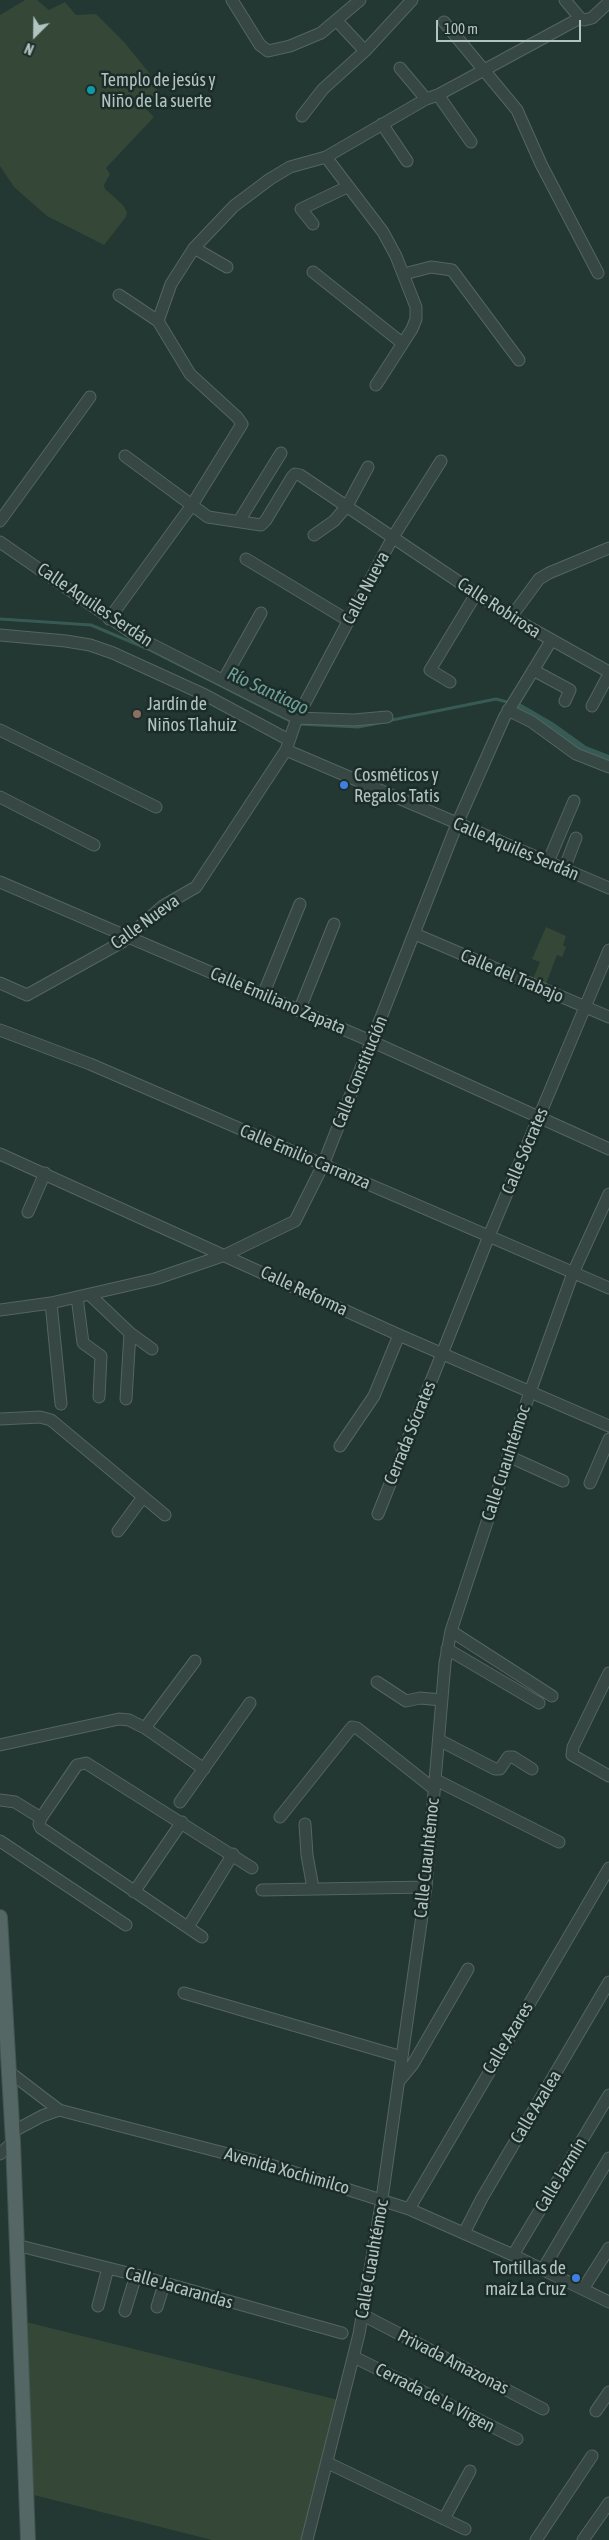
<!DOCTYPE html>
<html>
<head>
<meta charset="utf-8">
<style>
  body { margin:0 }
  #map { position:relative; width:609px; height:2540px; overflow:hidden; background:#233733; font-family:"Asap Condensed",sans-serif }
  canvas { display:block }
  .north { position:absolute; left:10px; top:10px; width:50px; height:50px; -webkit-text-stroke:4px #1c2c29; paint-order:stroke; rotate:203deg; font-size:14px; font-weight:700; line-height:20px; text-align:center; color:#b1c4c1 }
  .north::after { content:''; display:block; margin:auto; width:18px; height:22px; background:#b1c4c1; clip-path:polygon(50% 0,100% 100%,50% 72%,0 100%) }
  .scale { position:absolute; left:436px; top:20px; width:145px; height:22px; box-sizing:border-box; border:2px solid #b1c4c1; border-top:0; padding-left:6px; font-size:15px; line-height:18px; white-space:nowrap; color:#b1c4c1; -webkit-text-stroke:4px #1c2c29; paint-order:stroke }
</style>
</head>
<body>
<div id="map">
<canvas width="609" height="2540"></canvas>
<div class="north">N</div>
<div class="scale">100 m</div>
</div>
<script>
const ctx = document.querySelector('canvas').getContext('2d');
ctx.lineJoin = 'round';
function fillPath(path, color) {
  ctx.fillStyle = color;
  ctx.fill(path, 'evenodd');
}
function poly(rows) {
  const path = new Path2D();
  for (const r of rows) {
    path.moveTo(r[0], r[1]);
    for (let i = 2; i < r.length; i += 2) path.lineTo(r[i], r[i + 1]);
  }
  return path;
}
function trace(path, color, width, dash) {
  ctx.strokeStyle = color;
  ctx.lineWidth = width;
  ctx.lineCap = dash ? 'butt' : 'round';
  ctx.setLineDash(dash || []);
  ctx.stroke(path);
}
function write(font, color, halo, rows, align = 'center') {
  ctx.font = font + ' "Asap Condensed",sans-serif';
  ctx.lineWidth = 5;
  ctx.setLineDash([]);
  ctx.textBaseline = 'middle';
  ctx.strokeStyle = halo;
  ctx.fillStyle = color;
  for (const [text, x, y, turn = 0] of rows) {
    ctx.save();
    ctx.translate(x, y);
    ctx.rotate((+turn || 0) * Math.PI / 180);
    ctx.textAlign = isNaN(turn) ? turn : align;
    if (halo) ctx.strokeText(text, 0, 0);
    ctx.fillText(text, 0, 0);
    ctx.restore();
  }
}
const green = poly([
  [25,0,37,0,49,10,65,2,76,15,96,14,125,43,150,74,159,94,146,109,154,117,106,168,110,174,104,185,105,189,123,205,127,212,126,217,104,245,47,216,14,187,0,166,0,15],
  [546,927,566,936,563,945,566,947,562,957,557,955,546,984,533,979,540,962,532,959],
  [18,2320,342,2401,305,2540,212,2540,30,2494]
]);
const water = poly([
  [518,702,554,723,586,746,609,755,609,762,580,750,513,708]
]);
const stream = poly([
  [0,619,91,625,148,649,292,722],
  [387,721,496,699,511,703],
  [298,724,358,727,379,723]
]);
const minor = poly([
  [232,0,260,45,268,51,290,46,321,33,360,0],
  [565,0,580,18],
  [337,21,365,51],
  [444,22,517,110,541,164,598,273],
  [400,68,426,99],
  [438,95,471,142],
  [302,116,323,89,365,51,412,0],
  [382,124,407,161],
  [326,157,383,232,396,256,416,307,416,319,412,329,376,385],
  [313,224,301,209,347,187],
  [194,248,227,267],
  [313,272,402,343],
  [404,274,431,267,452,270,519,360],
  [119,295,158,321],
  [125,456,208,517,261,525,266,520,292,477,295,474,300,475,511,617,609,672],
  [0,521,90,397],
  [239,521,281,453],
  [314,535,334,521,347,506,368,467],
  [0,542,139,638,297,718,286,750,196,887,163,906,122,942,27,995,0,983],
  [246,559,349,621],
  [511,617,539,579,549,573,609,548],
  [109,619,192,505,242,424,237,417,190,374,158,321,171,284,194,248,234,206,270,179,290,167,326,157,426,99,438,95,580,18,584,20,592,18,609,2],
  [0,635,66,641,90,645,113,653,205,695,289,740],
  [533,670,570,690,565,701],
  [224,679,261,613],
  [450,682,430,670,476,594],
  [592,706,609,674],
  [508,710,532,722,576,754,609,767],
  [387,717,354,720,297,718,393,537,441,461],
  [0,730,156,807],
  [286,750,609,888],
  [0,797,94,845],
  [548,862,574,801],
  [564,869,576,838],
  [0,882,373,1042,609,1149],
  [415,934,609,1017],
  [263,995,300,904],
  [299,1011,334,924],
  [0,1030,90,1064,609,1288],
  [0,1154,399,1335,609,1426],
  [28,1212,45,1173],
  [90,1295,130,1333,152,1349],
  [77,1297,83,1343,101,1356,99,1397],
  [51,1303,61,1404],
  [0,1310,51,1303,155,1279,225,1255,295,1221,323,1165,457,824,504,718,551,641],
  [126,1399,130,1333],
  [0,1419,40,1417,51,1420,165,1515],
  [340,1446,374,1396,399,1335],
  [508,1456,563,1481],
  [590,1483,609,1439],
  [378,1514,489,1236,609,950],
  [118,1531,143,1497],
  [451,1631,552,1696],
  [447,1649,539,1703],
  [609,1673,573,1747,572,1755,609,1776],
  [377,1682,406,1701,420,1698,442,1700],
  [145,1728,195,1661],
  [439,1740,495,1769,500,1769,508,1757,513,1757,532,1769],
  [0,1745,119,1719,129,1720,145,1728,204,1769],
  [436,1780,559,1842],
  [0,1800,15,1802,41,1818],
  [180,1802,250,1703],
  [280,1817,352,1727,357,1728,434,1789],
  [305,1824,307,1855,313,1888],
  [0,1841,126,1925],
  [262,1890,426,1887],
  [134,1892,182,1822],
  [188,1927,233,1854],
  [202,1937,41,1828,39,1824,41,1818,77,1765,86,1763,252,1868],
  [184,1993,402,2057],
  [8,2071,59,2110],
  [399,2081,413,2064,468,1969],
  [12,2132,42,2116,59,2110,274,2166,409,2209,513,2255,609,2302],
  [0,2154,13,2142],
  [409,2209,609,1868],
  [464,2233,482,2198,609,1982],
  [16,2245,136,2275,342,2333],
  [513,2255,609,2095],
  [543,2269,609,2158],
  [583,2289,609,2248],
  [98,2306,108,2268],
  [157,2307,164,2284],
  [125,2311,136,2275],
  [363,2315,543,2409],
  [354,2357,517,2439],
  [596,2411,609,2392],
  [328,2463,465,2529],
  [444,2519,470,2471],
  [307,2540,359,2334,382,2199,426,1887,445,1663,451,1631,530,1392,573,1273,609,1194],
  [536,2540,592,2456],
  [583,2540,609,2503]
]);
const major = poly([
  [0,1917,13,2142,28,2540]
]);
const markers = [
  [91,90,5,"#0f9aa8"],
  [137,714,5,"#8d6e63"],
  [344,785,5,"#3f7fe0"],
  [576,2278,5,"#3f7fe0"]
];
const poiNames = [
  ["Templo de jesús y",101,80],
  ["Niño de la suerte",101,101],
  ["Jardín de",147,704],
  ["Niños Tlahuiz",147,725],
  ["Cosméticos y",354,775],
  ["Regalos Tatis",354,796],
  ["Tortillas de",566,2268,"right"],
  ["maíz La Cruz",566,2289,"right"]
];
const streetNames = [
  ["Calle Nueva",366,588,-62],
  ["Calle Aquiles Serdán",95,605,34],
  ["Calle Robirosa",499,608,33],
  ["Calle Aquiles Serdán",516,849,23],
  ["Calle Nueva",145,922,-36],
  ["Calle del Trabajo",512,976,23],
  ["Calle Emiliano Zapata",278,1001,23],
  ["Calle Constitución",360,1072,-68],
  ["Calle Sócrates",525,1151,-67],
  ["Calle Emilio Carranza",305,1157,23],
  ["Calle Reforma",304,1291,25],
  ["Cerrada Sócrates",410,1433,-68],
  ["Calle Cuauhtémoc",506,1463,-72],
  ["Calle Cuauhtémoc",427,1858,-84],
  ["Calle Azares",508,2038,-59],
  ["Calle Azalea",536,2107,-59],
  ["Avenida Xochimilco",287,2171,16],
  ["Calle Jazmín",561,2175,-59],
  ["Calle Cuauhtémoc",372,2259,-80],
  ["Calle Jacarandas",179,2288,16],
  ["Privada Amazonas",453,2362,27],
  ["Cerrada de la Virgen",435,2398,27]
];
const waterNames = [
  ["Río Santiago",268,691,25]
];
fillPath(green, '#354837');
fillPath(water, '#375b54');
trace(stream, '#375b54', 3);
trace(minor, '#546562', 13);
trace(major, '#435451', 16);
trace(minor, '#374744', 11);
trace(major, '#556764', 14);
for (const [x, y, r, color] of markers) {
  const dot = new Path2D();
  dot.arc(x, y, r, 0, 2 * Math.PI);
  ctx.fillStyle = color;
  ctx.fill(dot);
  trace(dot, '#1c2c29', 2);
}
write('18px', '#b1c4c1', '#1c2c29', poiNames, 'left');
write('18px', '#b1c4c1', '#1c2c29', streetNames);
write('italic 19px', '#6e9f96', '#1c2c29', waterNames);
</script>
</body>
</html>
